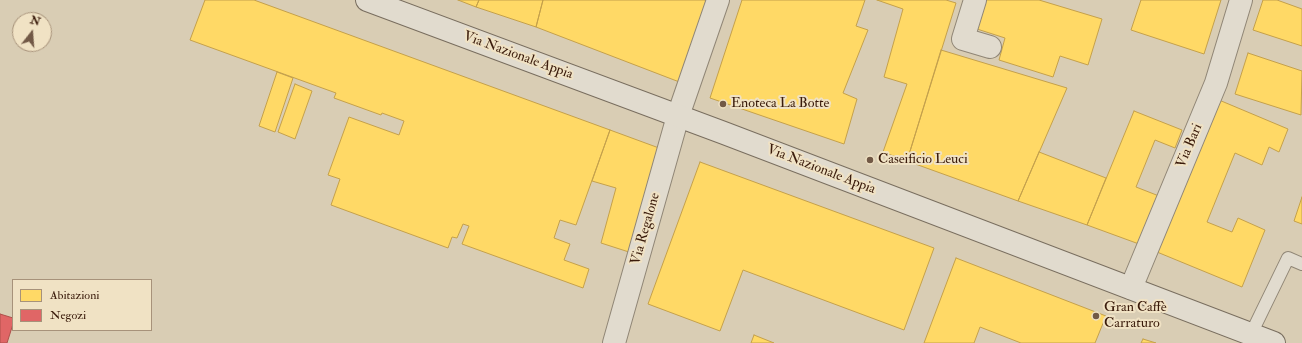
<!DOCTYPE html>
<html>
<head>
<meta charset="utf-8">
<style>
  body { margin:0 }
  #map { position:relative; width:1302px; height:343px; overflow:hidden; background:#d9cdb4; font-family:"IM FELL Double Pica",serif }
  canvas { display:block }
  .legend { position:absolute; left:12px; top:279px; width:140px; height:52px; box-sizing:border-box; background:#f0e2c4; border:1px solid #a7927a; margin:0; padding:5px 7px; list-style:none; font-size:12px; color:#3a1b0b }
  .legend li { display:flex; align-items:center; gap:8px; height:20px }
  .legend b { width:20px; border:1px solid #a7927a }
  .north { position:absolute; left:12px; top:12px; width:40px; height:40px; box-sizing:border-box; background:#f0e2c4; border:1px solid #a7927a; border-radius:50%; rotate:17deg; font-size:11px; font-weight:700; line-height:16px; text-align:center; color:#3a1b0b }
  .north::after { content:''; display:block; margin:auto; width:14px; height:18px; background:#725946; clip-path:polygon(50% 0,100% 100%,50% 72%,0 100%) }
</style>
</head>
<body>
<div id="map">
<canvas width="1302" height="343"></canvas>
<ul class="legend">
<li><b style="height:11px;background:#ffd966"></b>Abitazioni</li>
<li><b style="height:11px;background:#e06666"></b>Negozi</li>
</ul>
<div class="north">N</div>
</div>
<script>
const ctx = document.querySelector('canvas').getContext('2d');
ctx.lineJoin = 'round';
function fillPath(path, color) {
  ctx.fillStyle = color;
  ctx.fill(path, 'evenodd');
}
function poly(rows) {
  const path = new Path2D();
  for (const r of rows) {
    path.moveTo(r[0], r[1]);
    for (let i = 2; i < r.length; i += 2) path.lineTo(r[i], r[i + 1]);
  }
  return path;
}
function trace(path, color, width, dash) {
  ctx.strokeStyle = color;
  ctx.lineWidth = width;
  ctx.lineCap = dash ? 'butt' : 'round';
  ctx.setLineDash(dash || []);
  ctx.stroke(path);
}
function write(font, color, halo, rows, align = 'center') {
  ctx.font = font + ' "IM FELL Double Pica",serif';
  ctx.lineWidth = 4;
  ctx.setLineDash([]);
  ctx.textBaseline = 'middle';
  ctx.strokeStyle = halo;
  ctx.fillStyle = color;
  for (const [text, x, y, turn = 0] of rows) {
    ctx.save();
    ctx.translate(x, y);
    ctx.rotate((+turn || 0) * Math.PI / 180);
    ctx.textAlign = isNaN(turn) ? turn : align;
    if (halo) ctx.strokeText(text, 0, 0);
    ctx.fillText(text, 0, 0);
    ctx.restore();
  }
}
const homes = poly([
  [205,0,254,0,610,130,576,225,560,220,554,238,570,244,564,260,589,269,583,288,462,244,469,226,463,224,457,238,452,237,448,248,331,205,340,179,328,175,349,117,399,135,404,121,382,113,381,115,334,98,336,93,190,40,205,0],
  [458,0,479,0,476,7,458,0],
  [479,0,543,0,536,27,476,7,479,0],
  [543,0,704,0,709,1,682,83,536,27,543,0],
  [742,0,865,0,856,26,868,30,843,93,857,99,844,144,710,98,742,0],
  [877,0,946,0,956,3,907,161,883,152,907,84,884,77,903,9,877,0],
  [986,0,1039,0,1102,19,1088,65,1060,56,1053,77,999,60,1005,38,977,29,986,0],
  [1141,0,1221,0,1204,54,1131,30,1141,0],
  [1263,0,1277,0,1302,9,1302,46,1253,30,1263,0],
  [941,50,1067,88,1018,201,907,161,941,50],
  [1248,53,1302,71,1301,115,1235,94,1248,53],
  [277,72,293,78,275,132,259,126,277,72],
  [295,84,312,91,295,139,278,132,295,84],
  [1219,100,1288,129,1279,152,1269,147,1262,165,1235,153,1207,222,1232,232,1238,218,1265,230,1242,287,1157,252,1219,100],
  [1134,111,1182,130,1175,148,1155,140,1136,187,1159,196,1139,244,1087,225,1134,111],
  [610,130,659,148,632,253,601,243,616,188,592,181,610,130],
  [1039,152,1106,178,1087,225,1018,201,1039,152],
  [700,162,934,248,904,330,743,270,720,331,648,304,700,162],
  [1302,197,1302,224,1294,221,1302,197],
  [956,258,1106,316,1095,343,1021,343,980,327,974,343,924,343,956,258],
  [754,335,774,343,751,343,754,335],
  [1143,339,1156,343,1141,343,1143,339]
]);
const shops = poly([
  [0,314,13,318,13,324,7,343,0,343,0,314]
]);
const service = poly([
  [1251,334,1288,258,1302,264]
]);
const minor = poly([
  [975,0,963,39,990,47],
  [678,116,718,0],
  [1131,288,1216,83,1241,0]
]);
const tertiary = poly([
  [614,343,678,116]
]);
const secondary = poly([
  [367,0,724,133,1274,343]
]);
const markers = [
  [723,104,4,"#725946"],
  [870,160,4,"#725946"],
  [1096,316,4,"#725946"]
];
const streetNames = [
  ["Via Nazionale Appia",518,56,20],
  ["Via Bari",1190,146,-67],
  ["Via Nazionale Appia",821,170,21],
  ["Via Regalone",646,229,-74]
];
const poiNames = [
  ["Enoteca La Botte",731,104],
  ["Caseificio Leuci",878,160],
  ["Gran Caffè",1104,308],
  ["Carraturo",1104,324]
];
fillPath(homes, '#ffd966');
trace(homes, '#c4a04b', 1);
fillPath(shops, '#e06666');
trace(shops, '#ae504b', 1);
trace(service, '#908676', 14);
trace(minor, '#908676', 24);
trace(tertiary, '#908676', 24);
trace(secondary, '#796e5f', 24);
trace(service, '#e1dbce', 12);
trace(minor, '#e1dbce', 22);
trace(tertiary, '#e1dbce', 22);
trace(secondary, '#e1dbce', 22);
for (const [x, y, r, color] of markers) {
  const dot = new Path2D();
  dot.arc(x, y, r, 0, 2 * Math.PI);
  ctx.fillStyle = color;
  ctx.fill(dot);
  trace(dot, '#f0e2c4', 1.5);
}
write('14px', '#3a1b0b', '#f0e2c4', streetNames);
write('14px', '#3a1b0b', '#f0e2c4', poiNames, 'left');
</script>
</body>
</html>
